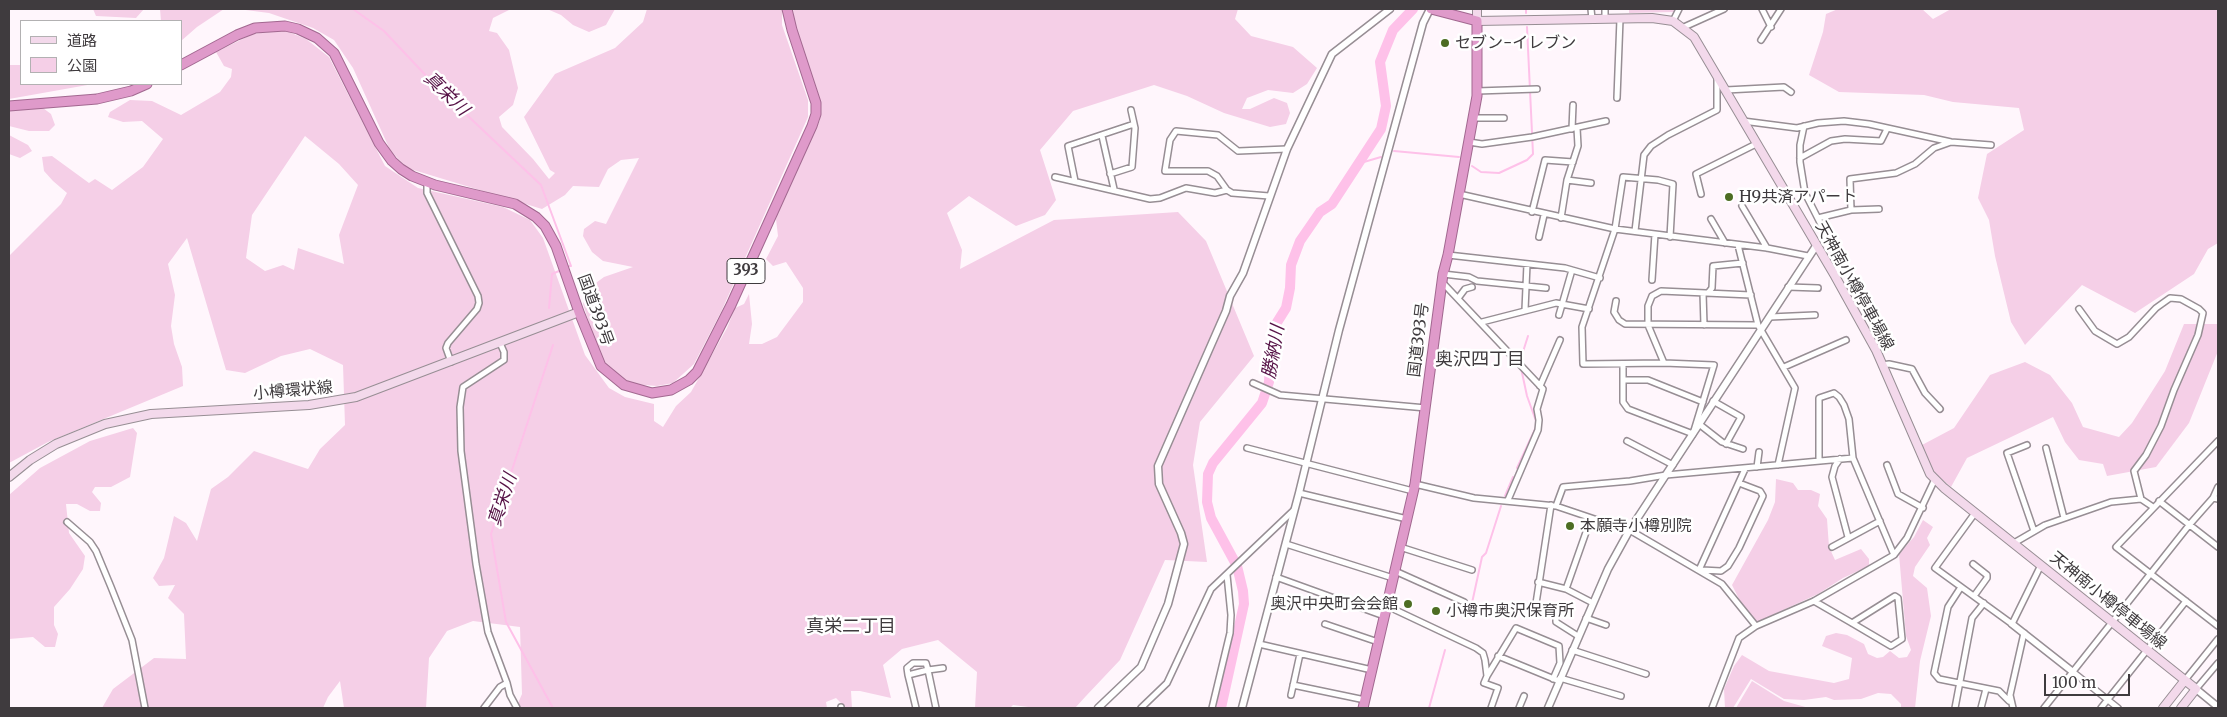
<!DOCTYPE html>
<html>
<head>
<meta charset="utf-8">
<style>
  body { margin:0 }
  #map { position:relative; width:2227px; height:717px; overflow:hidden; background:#fff6fc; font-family:Merriweather,"Noto Sans JP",serif }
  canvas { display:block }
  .frame { position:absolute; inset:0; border:10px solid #3f3b3e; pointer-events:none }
  .legend { position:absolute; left:20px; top:20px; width:162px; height:65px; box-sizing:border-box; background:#fff; border:1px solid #b2b1b2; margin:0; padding:6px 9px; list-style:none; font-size:15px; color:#3f3b3e }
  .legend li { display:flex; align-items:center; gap:10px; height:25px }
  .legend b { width:25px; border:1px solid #b2b1b2 }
  .scale { position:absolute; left:2044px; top:674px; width:86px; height:22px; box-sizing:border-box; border:2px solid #3f3b3e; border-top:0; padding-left:6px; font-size:15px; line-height:18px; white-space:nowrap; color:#3f3b3e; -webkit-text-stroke:4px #fff; paint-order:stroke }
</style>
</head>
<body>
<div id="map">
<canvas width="2227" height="717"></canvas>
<div class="frame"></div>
<ul class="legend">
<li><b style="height:6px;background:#f3d9eb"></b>道路</li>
<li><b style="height:14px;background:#f5cfe7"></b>公園</li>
</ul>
<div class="scale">100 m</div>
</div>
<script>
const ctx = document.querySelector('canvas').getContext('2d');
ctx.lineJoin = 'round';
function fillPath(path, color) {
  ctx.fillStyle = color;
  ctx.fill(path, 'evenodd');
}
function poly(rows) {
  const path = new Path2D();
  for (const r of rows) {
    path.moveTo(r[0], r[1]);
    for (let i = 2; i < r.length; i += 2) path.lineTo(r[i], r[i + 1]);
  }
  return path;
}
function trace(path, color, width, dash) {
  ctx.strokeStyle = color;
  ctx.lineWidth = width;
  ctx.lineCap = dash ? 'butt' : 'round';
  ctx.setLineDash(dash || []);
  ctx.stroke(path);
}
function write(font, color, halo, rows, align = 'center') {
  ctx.font = font + ' Merriweather,"Noto Sans JP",serif';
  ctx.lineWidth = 5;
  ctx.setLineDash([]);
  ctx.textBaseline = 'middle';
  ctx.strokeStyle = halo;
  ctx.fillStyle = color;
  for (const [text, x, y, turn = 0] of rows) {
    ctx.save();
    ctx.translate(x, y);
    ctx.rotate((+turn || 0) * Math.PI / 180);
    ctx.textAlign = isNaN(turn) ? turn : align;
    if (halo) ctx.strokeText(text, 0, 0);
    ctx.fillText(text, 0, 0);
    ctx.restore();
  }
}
const green = poly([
  [93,9,144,9,136,18,96,16],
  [160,9,224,9,197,27,181,41,181,21,161,21],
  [238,9,511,9,493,18,489,31,497,33,509,50,518,88,513,105,499,117,502,127,533,159,549,179,555,173,550,170,524,117,555,74,615,48,643,22,647,9,782,9,782,25,808,100,808,117,721,312,694,364,673,383,657,386,632,384,613,373,601,359,583,304,589,288,604,277,633,267,603,261,592,252,583,236,584,229,595,221,606,224,639,158,621,160,608,169,599,187,573,186,565,195,542,209,407,168,390,150,353,68,334,40,313,28,269,13],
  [547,9,615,9,606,25,589,32,573,25,561,15],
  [793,9,1238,9,1235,19,1251,36,1293,47,1317,68,1307,84,1293,93,1268,90,1247,98,1242,109,1250,109,1274,98,1287,103,1290,113,1286,124,1270,127,1224,113,1187,96,1154,85,1073,111,1040,150,1056,200,1045,215,1016,226,969,196,947,213,962,250,960,269,1054,220,1178,212,1206,241,1254,356,1200,422,1193,465,1207,562,1165,560,1120,660,1086,696,1075,708,1036,708,1013,705,1010,708,975,708,977,672,938,640,902,649,883,665,891,698,860,691,851,691,852,708,846,708,836,698,826,702,827,708,516,708,522,694,520,627,473,621,447,631,429,658,426,708,344,708,340,681,328,697,323,708,102,708,113,689,154,658,186,659,184,614,168,598,175,585,159,586,153,578,164,558,174,516,186,523,197,541,211,489,228,477,254,451,308,469,320,449,345,425,343,365,310,349,281,356,245,373,226,370,187,238,168,264,175,295,171,326,174,344,182,367,183,386,48,442,9,463,9,256,61,204,67,193,53,181,44,171,42,157,52,156,89,183,95,179,112,190,143,167,163,139,142,121,123,122,108,117,110,112,130,100,152,101,181,115,220,92,231,77,232,69,224,66,216,52,253,34,284,30,306,39,329,57,385,166,418,188,503,207,530,220,543,238,585,355,609,388,625,397,654,404,654,421,663,427,676,406,691,392,727,328,735,308,744,304,749,294,752,324,749,344,762,344,777,337,803,302,803,288,786,262,773,266,766,259,778,236,776,219,778,211,820,120,819,100,795,28],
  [305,136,339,164,358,185,339,235,344,264,298,248,294,270,283,265,265,271,246,258,252,215],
  [1629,9,1676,9,1674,12,1629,13],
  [1838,9,1922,9,1933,19,1951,9,2218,9,2218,243,2208,249,2194,274,2135,313,2082,285,2025,345,2011,322,1995,256,1989,220,1978,198,1987,154,2024,130,2019,108,1953,102,1924,95,1839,92,1809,75,1823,32,1826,14],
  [9,65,21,65,21,84,93,84,9,99],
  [43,108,51,114,55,125,49,131,29,131,9,126,9,110],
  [9,135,28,145,32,151,20,158,9,154],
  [2184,324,2218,324,2218,351,2189,423,2156,467,2107,476,2103,464,2079,460,2065,442,2053,417,1967,458,1951,487,1934,473,1922,445,1954,428,1990,375,2025,362,2050,375,2072,403,2083,427,2119,437,2132,423,2165,371],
  [133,428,137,433,130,477,111,487,95,487,92,492,101,503,100,511,90,511,77,504,66,504,69,533,85,556,83,569,70,589,54,607,54,625,58,634,55,647,45,647,33,637,9,639,9,495,40,468,90,441],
  [1776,479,1793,483,1798,490,1811,490,1820,494,1818,506,1827,519,1829,547,1835,560,1861,549,1869,559,1869,566,1843,578,1818,594,1757,622,1741,603,1732,585,1768,520,1775,502],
  [1923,520,1933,527,1927,538,1930,545,1915,567,1913,576,1927,588,1931,616,1920,661,1915,708,1901,708,1901,704,1891,694,1878,693,1861,699,1834,700,1826,697,1804,700,1784,699,1751,679,1733,708,1725,708,1724,689,1734,666,1742,655,1769,671,1834,683,1849,679,1852,658,1822,646,1826,636,1836,633,1847,635,1864,644,1868,654,1877,658,1883,657,1890,651,1899,658,1907,657,1911,650,1906,636,1899,554,1914,537],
  [1752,681,1784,701,1809,708,1736,708]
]);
const stream = poly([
  [353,9,384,31,432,82,541,185,571,266,569,266],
  [1405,9,1410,12],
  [1526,9,1526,13],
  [1394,151,1459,157],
  [1357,164,1381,157],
  [1472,166,1481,172,1499,173,1527,160,1533,154,1527,27],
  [549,308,552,274,559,271],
  [553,345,491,534,506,622,553,708],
  [1521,358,1528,336],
  [1517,468,1536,427,1536,421,1527,396,1521,368],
  [1505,496,1513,477],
  [1472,603,1482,557,1486,553,1501,506],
  [1429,708,1445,650]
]);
const river = poly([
  [1221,708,1244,604,1243,591,1237,566,1211,518,1207,502,1208,474,1213,463,1262,403,1269,382,1270,362,1276,345,1276,324,1286,308,1290,288,1291,265,1300,241,1320,212,1332,204,1381,129,1386,106,1380,62,1393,30,1413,9]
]);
const minor = poly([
  [1591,9,1592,19],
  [1605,9,1605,19],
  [1762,9,1771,27],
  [1673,21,1679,9],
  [1684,27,1724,9],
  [1761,40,1781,9],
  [1726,90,1784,87,1791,92],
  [1477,91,1537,89],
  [1617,98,1620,19],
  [1473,118,1504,118],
  [1743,121,1797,128,1818,123,1844,121,1869,124,1951,142,1991,145],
  [1804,126,1800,145,1800,162,1805,193,1837,256,1838,265,1835,276],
  [1572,129,1573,105],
  [1102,136,1114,189],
  [1469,142,1482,144,1532,137,1606,121],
  [1800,158,1831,141,1845,139,1881,141,1887,129],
  [1110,174,1132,167,1135,128,1131,110],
  [1055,177,1150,199,1160,198,1186,188,1215,193,1227,190],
  [1567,180,1591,183],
  [1075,181,1068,146,1134,124],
  [427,182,427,193,478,296,479,303,477,309,448,343,446,348,451,362],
  [1459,194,1615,229,1767,248,1808,256],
  [1701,194,1696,174,1756,144],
  [1269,196,1232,193,1227,190,1217,176,1208,171,1165,171,1170,140,1176,131,1218,135,1238,151,1287,149],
  [1742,206,1767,248],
  [1851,210,1850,179,1896,173,1915,164,1934,148,1951,142],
  [1532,212,1545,160,1573,162],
  [1561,218,1567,180,1578,146,1577,128],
  [1818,218,1851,210,1879,209],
  [1711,219,1725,243],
  [1635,231,1644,155,1651,146,1668,135,1717,110,1717,77],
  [1539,237,1544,215],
  [1738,245,1758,325,1795,388,1778,465],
  [1448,255,1565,268,1600,278],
  [1443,274,1469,277,1477,281,1546,288],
  [1652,280,1655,234],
  [1442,282,1543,389,1537,409,1539,420,1538,430,1508,500],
  [1788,287,1818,288],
  [1703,293,1704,325],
  [1708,293,1712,288,1713,266,1743,263],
  [1459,297,1465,289,1472,287],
  [1616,301,1614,312,1619,320,1625,324,1758,325],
  [2079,309,2095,331,2117,344,2129,337,2156,308,2170,298,2181,299,2199,309,2203,313,2198,335,2174,390,2161,426,2146,455,2134,471,2141,499],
  [1525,310,1527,264],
  [1559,315,1572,270],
  [1770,317,1815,315],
  [1482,322,1556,303,1589,309],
  [500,343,504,352,504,360,463,387,460,407,461,451,476,564,488,632,507,683,510,695,517,708],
  [1664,363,1648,325,1648,306,1652,296,1661,291,1751,295],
  [1623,364,1623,402,1628,409,1693,434,1714,365,1664,363,1583,364,1582,327,1615,229,1623,177,1658,180,1673,184,1670,237],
  [1882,365,1889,364,1912,369,1925,393,1940,409],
  [1784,367,1846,340],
  [1623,380,1648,380,1703,402],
  [1253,383,1280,395,1426,408],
  [1540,386,1560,340],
  [1713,401,1741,417,1726,444],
  [1699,424,1722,442,1743,449],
  [1627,441,1673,465],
  [2218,441,2116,547,2218,626],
  [2027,445,2007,453,2034,531],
  [1247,448,1413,491],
  [2046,448,2064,518],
  [1840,459,1835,466,1832,477,1848,537],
  [1819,461,1819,398,1834,393,1839,397,1844,405,1849,419,1853,458,1894,555],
  [1887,465,1898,494,1923,508],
  [1757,467,1759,452],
  [1415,484,1474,498,1556,506,1633,532,1722,584,1756,626],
  [1299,493,1407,519],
  [2213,498,2218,487],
  [2159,501,2218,547],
  [1556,506,1563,487,1630,481,1666,475,1853,458],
  [1975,513,1935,568,2012,624,2041,565],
  [1591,518,1566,589,1593,603],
  [67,522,90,542,96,551,111,587,132,640,145,708],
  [2014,543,2045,525,2111,502,2141,499,2153,507],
  [1286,544,1393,578],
  [1400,547,1472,570],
  [1832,547,1880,521],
  [1973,564,1987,575,1987,578,1974,596],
  [1699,570,1745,469],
  [1702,570,1721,571,1728,566,1739,548,1763,496,1760,491,1739,483],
  [1395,571,1464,602],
  [1276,577,1384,616],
  [1538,582,1566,589],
  [1961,587,1948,607,1934,673,1939,679,1999,691,2009,701],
  [1814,601,1852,623,1891,646,1902,639,1898,598,1895,596,1852,623],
  [1387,606,1476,648,1483,653,1485,660,1487,676,1516,628,1559,646,1560,663,1553,679],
  [1535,610,1551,505],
  [1556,617,1556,622,1578,636],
  [1586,618,1606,625],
  [1325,624,1378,642],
  [1259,644,1372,670],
  [1572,650,1646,674],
  [1498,656,1559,681],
  [2073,672,2118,708],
  [908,675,928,670,926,663,913,663,907,668,908,675,910,683,916,708],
  [1487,676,1484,683,1498,688,1491,708],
  [1560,678,1621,696],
  [2185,680,2218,639],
  [1293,685,1365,700],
  [2196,689,2218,663],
  [1291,695,1300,654],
  [841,707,841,708],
  [484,708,500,687,507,683],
  [936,708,928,670,943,668],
  [1141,708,1167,683,1211,589,1294,510],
  [1212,708,1230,633,1231,615,1227,575],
  [1519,708,1524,696],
  [1712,708,1739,638,1756,626,1814,601,1894,555,1907,538,1935,479],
  [1955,708,1972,618,1984,603],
  [1981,708,1986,689],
  [2013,708,2010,695,2024,633],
  [2044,708,2190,524,2213,498,2218,499],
  [2101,708,2186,601]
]);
const tertiary = poly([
  [2012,624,2073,672],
  [2196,689,2218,707],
  [1098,708,1141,667,1168,604,1184,544,1181,533,1159,484,1158,466,1226,311,1230,296,1243,273,1287,149,1332,54,1390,9],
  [1242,708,1299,493,1339,330,1423,23,1430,9],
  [1548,708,1608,569,1629,531,1816,246]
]);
const secondary = poly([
  [1477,9,1477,21,1652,18,1673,21,1694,37,1835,276,1876,350,1930,474,1944,488,2196,689,2181,708],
  [9,477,30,460,56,444,105,424,151,414,309,405,356,397,579,312],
  [2163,708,2185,680]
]);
const trunk = poly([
  [181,65,237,35,255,28,285,26,298,29,317,38,334,53,379,143,392,161,401,169,412,176,435,185,515,204,536,217,545,226,556,246,579,312,601,366,624,385,652,393,671,390,689,380,697,372,731,305,812,126,816,114,816,103,792,30,787,9],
  [9,106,97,99,131,91,147,84],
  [1363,708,1415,484,1443,274,1448,255,1477,96,1477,21,1431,9]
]);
const markers = [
  [1445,43,5,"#4d6d23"],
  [1729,197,5,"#4d6d23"],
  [1570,526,5,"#4d6d23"],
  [1408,604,5,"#4d6d23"],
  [1436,611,5,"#4d6d23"]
];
const shields = [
  [746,271,38]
];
const shieldNames = [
  ["393",746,271]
];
const poiNames = [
  ["セブン-イレブン",1455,43],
  ["H9共済アパート",1739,197],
  ["本願寺小樽別院",1580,526],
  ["奥沢中央町会会館",1398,604,"right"],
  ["小樽市奥沢保育所",1446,611]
];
const streetNames = [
  ["天神南小樽停車場線",1854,286,61],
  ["国道393号",595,310,70],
  ["国道393号",1419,340,-83],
  ["小樽環状線",293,391,-5],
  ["天神南小樽停車場線",2108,601,39]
];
const waterNames = [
  ["真栄川",446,94,44],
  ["勝納川",1274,352,-80],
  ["真栄川",503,500,-72]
];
const neighbourhoodNames = [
  ["奥沢四丁目",1480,360],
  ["真栄二丁目",851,627]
];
fillPath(green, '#f5cfe7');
trace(stream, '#fec1e9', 2);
trace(river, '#fec1e9', 10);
trace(minor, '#978e94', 8);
trace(tertiary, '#978e94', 9);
trace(secondary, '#978e94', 10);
trace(trunk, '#a26890', 11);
trace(minor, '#fff', 5);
trace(tertiary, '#fff', 6);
trace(secondary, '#f3d9eb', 8);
trace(trunk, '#df9aca', 9);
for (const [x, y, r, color] of markers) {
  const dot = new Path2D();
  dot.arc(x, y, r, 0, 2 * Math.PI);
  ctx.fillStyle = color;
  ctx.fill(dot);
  trace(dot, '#fff', 2);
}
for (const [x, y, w] of shields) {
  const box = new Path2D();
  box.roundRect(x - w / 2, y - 12.5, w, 25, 4);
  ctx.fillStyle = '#fff';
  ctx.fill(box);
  trace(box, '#3f3b3e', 1);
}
write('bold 15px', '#3f3b3e', null, shieldNames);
write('16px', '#3f3b3e', '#fff', poiNames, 'left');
write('16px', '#3f3b3e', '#fff', streetNames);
write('italic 18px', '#561246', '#fff', waterNames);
write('18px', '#3f3b3e', '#fff', neighbourhoodNames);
</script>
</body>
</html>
